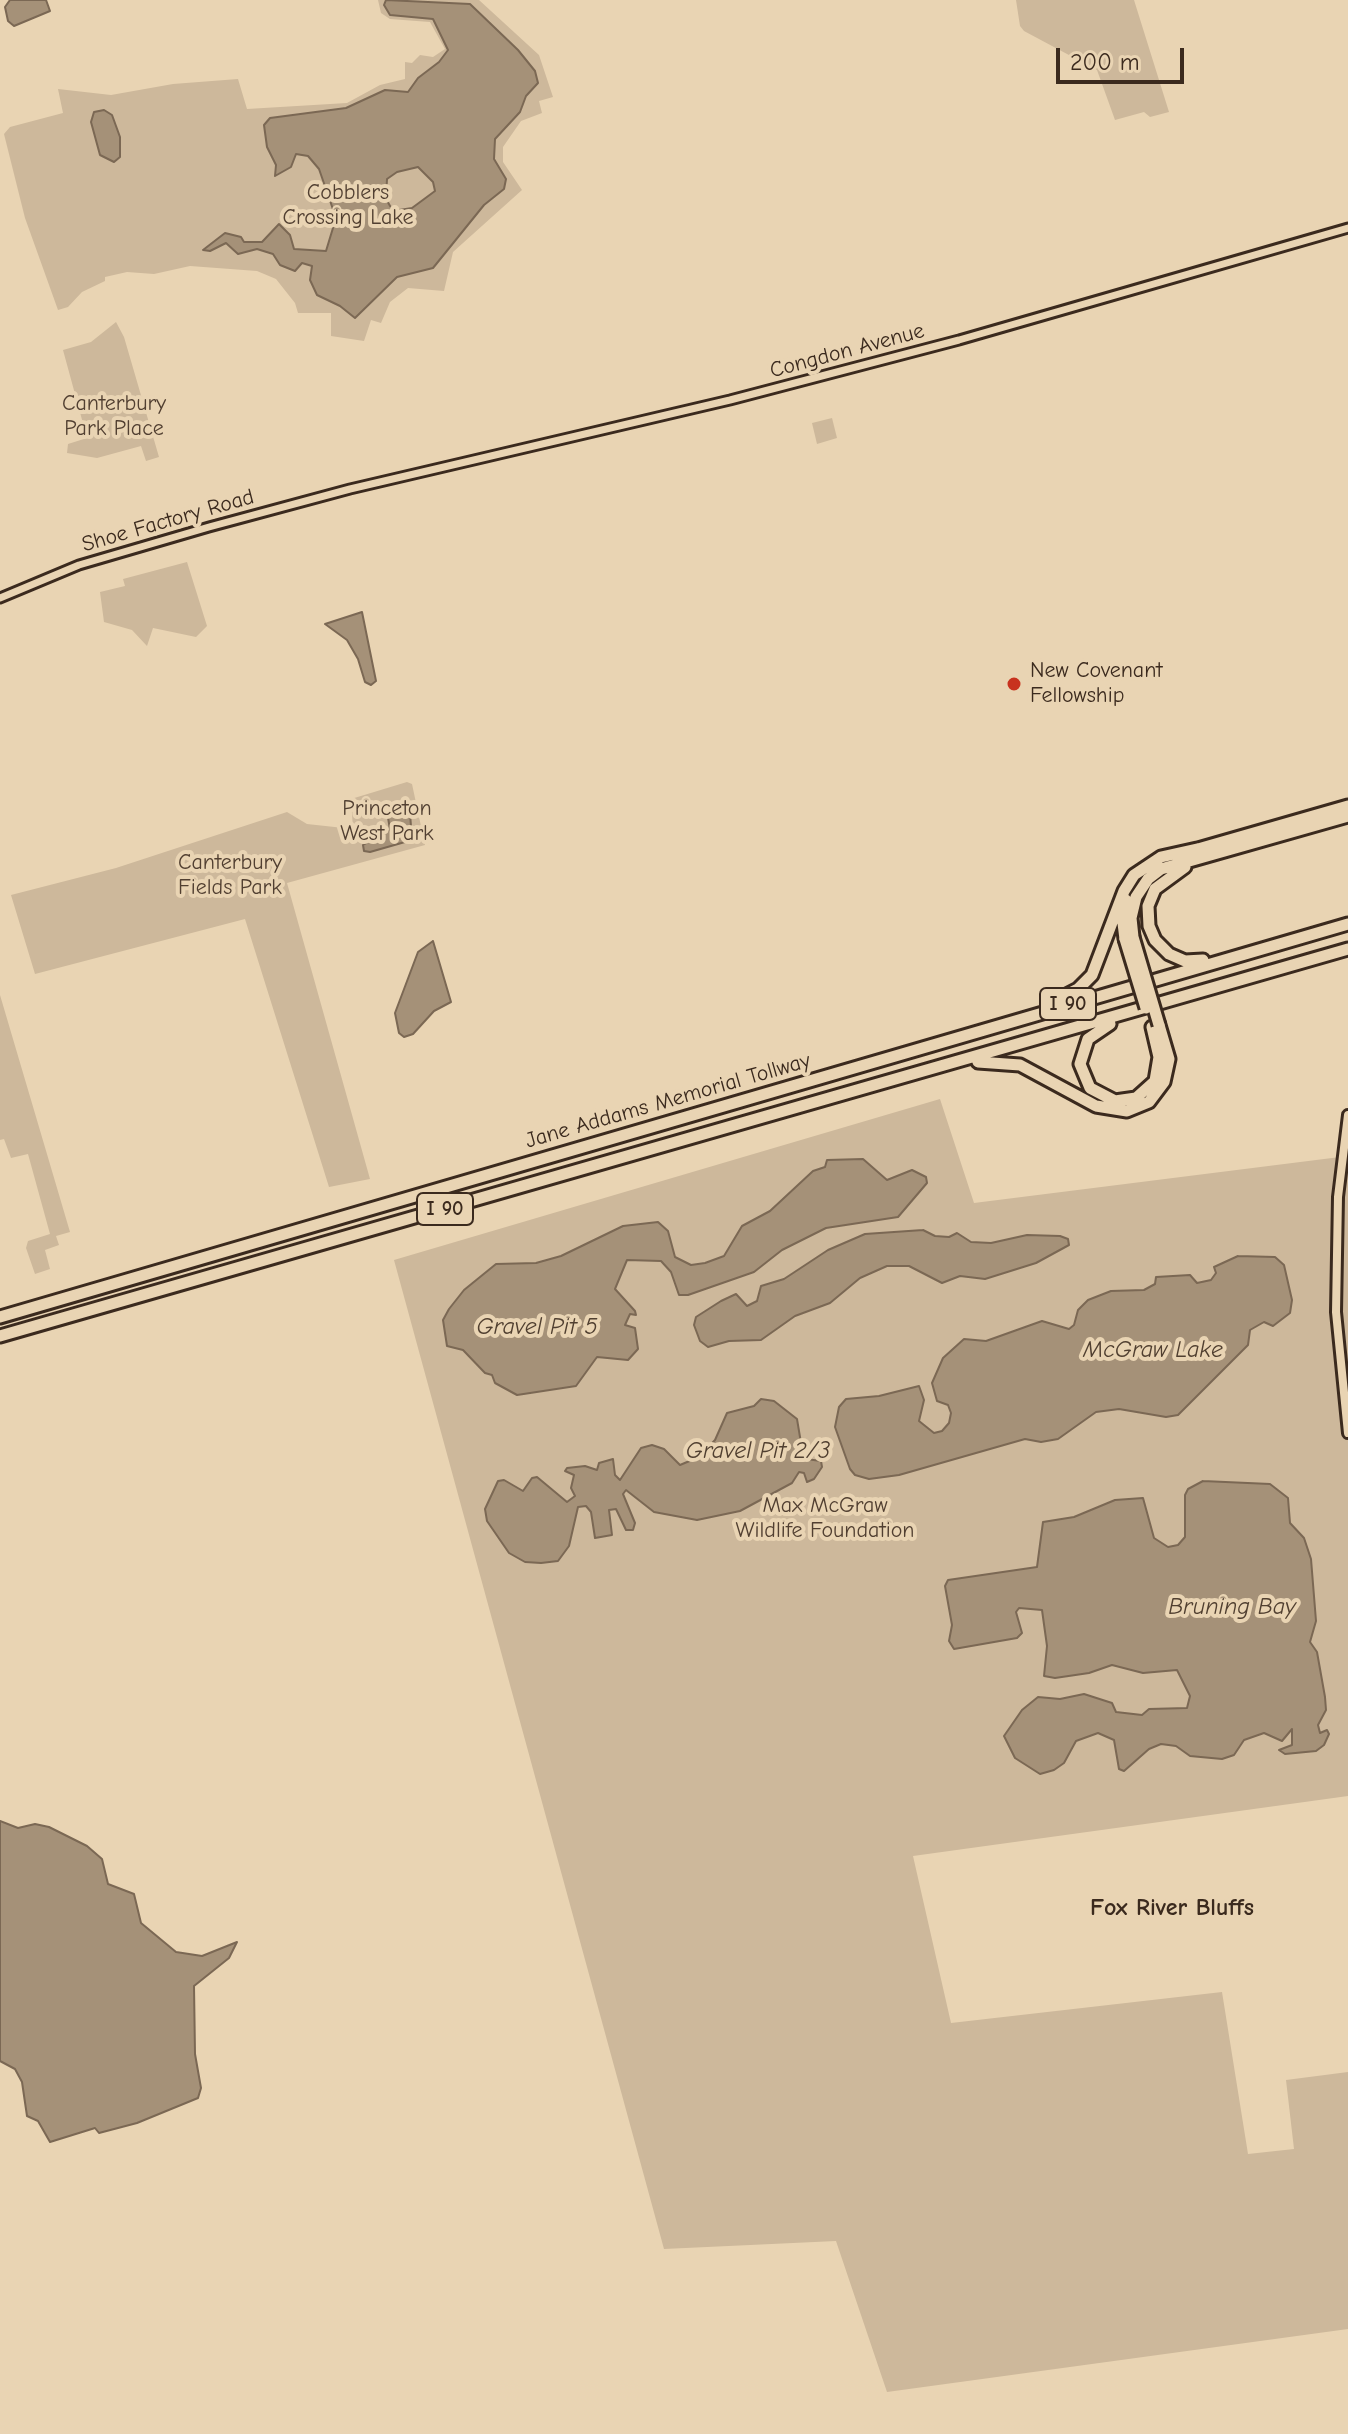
<!DOCTYPE html>
<html>
<head>
<meta charset="utf-8">
<style>
  body { margin:0 }
  #map { position:relative; width:1348px; height:2434px; overflow:hidden; background:#e9d4b3; font-family:"Comic Neue",sans-serif }
  canvas { display:block }
  .scale { position:absolute; left:1056px; top:48px; width:128px; height:36px; box-sizing:border-box; border:4px solid #3b2a1e; border-top:0; padding-left:10px; font-size:24px; line-height:28px; white-space:nowrap; color:#3b2a1e; -webkit-text-stroke:6px #e9d4b3; paint-order:stroke }
</style>
</head>
<body>
<div id="map">
<canvas width="1348" height="2434"></canvas>
<div class="scale">200 m</div>
</div>
<script>
const ctx = document.querySelector('canvas').getContext('2d');
ctx.lineJoin = 'round';
function fillPath(path, color) {
  ctx.fillStyle = color;
  ctx.fill(path, 'evenodd');
}
function poly(rows) {
  const path = new Path2D();
  for (const r of rows) {
    path.moveTo(r[0], r[1]);
    for (let i = 2; i < r.length; i += 2) path.lineTo(r[i], r[i + 1]);
  }
  return path;
}
function trace(path, color, width, dash) {
  ctx.strokeStyle = color;
  ctx.lineWidth = width;
  ctx.lineCap = dash ? 'butt' : 'round';
  ctx.setLineDash(dash || []);
  ctx.stroke(path);
}
function write(font, color, halo, rows, align = 'center') {
  ctx.font = font + ' "Comic Neue",sans-serif';
  ctx.lineWidth = 8;
  ctx.setLineDash([]);
  ctx.textBaseline = 'middle';
  ctx.strokeStyle = halo;
  ctx.fillStyle = color;
  for (const [text, x, y, turn = 0] of rows) {
    ctx.save();
    ctx.translate(x, y);
    ctx.rotate((+turn || 0) * Math.PI / 180);
    ctx.textAlign = isNaN(turn) ? turn : align;
    if (halo) ctx.strokeText(text, 0, 0);
    ctx.fillText(text, 0, 0);
    ctx.restore();
  }
}
const green = poly([
  [378,0,479,0,539,55,553,97,539,101,542,113,521,121,503,147,503,162,522,190,453,252,444,291,408,288,390,302,381,323,371,320,364,341,331,336,331,313,298,313,295,303,276,279,257,271,190,266,154,274,127,272,105,277,105,281,82,292,68,307,58,310,25,218,4,134,10,127,63,113,58,89,111,95,173,84,238,79,247,109,347,103,380,85,405,79,405,62,412,63,420,55,433,57,445,49,430,22,390,19,381,13],
  [1016,0,1134,0,1169,112,1150,117,1144,112,1115,120,1097,70,1024,31,1020,26],
  [116,322,124,337,159,457,146,461,141,446,97,458,67,453,68,444,87,438,63,350,91,342],
  [832,418,837,438,817,444,812,423],
  [187,562,207,626,196,637,153,628,147,646,132,630,104,622,100,592,125,586,123,579],
  [407,782,412,784,425,845,287,883,370,1179,329,1187,245,919,35,974,11,895,116,868,287,812,307,824,353,829,351,799],
  [0,995,70,1232,56,1236,59,1245,45,1250,50,1269,35,1274,26,1248,28,1241,50,1234,28,1154,11,1158,4,1139,0,1140],
  [940,1099,974,1203,1348,1156,1348,1796,913,1856,951,2023,1222,1992,1248,2154,1294,2149,1286,2080,1348,2072,1348,2329,887,2392,836,2241,664,2249,394,1260]
]);
const water = poly([
  [10,0,46,0,50,11,14,26,8,21,5,7,10,0],
  [386,0,470,4,518,50,535,71,538,83,526,96,520,112,495,139,494,159,506,179,504,189,484,205,433,268,397,277,355,318,340,306,317,295,310,280,312,266,302,263,295,271,280,265,273,254,257,249,238,254,226,243,210,251,203,250,225,233,241,237,244,242,262,242,279,224,290,235,294,249,326,251,336,218,319,169,308,156,296,154,291,167,275,176,276,165,267,147,264,125,270,118,346,108,385,90,408,92,418,78,439,62,448,50,433,19,390,15,384,5,386,0],
  [418,167,433,182,435,191,412,208,393,211,386,199,387,179,397,172,418,167],
  [104,110,112,115,120,137,120,157,114,162,100,155,91,122,94,112,104,110],
  [362,612,376,681,371,685,365,682,358,659,347,640,325,624,362,612],
  [402,807,410,813,412,840,370,852,364,851,363,845,390,830,387,811,402,807],
  [433,941,451,1002,434,1011,413,1034,404,1037,399,1033,395,1013,418,952,433,941],
  [863,1159,887,1180,912,1170,926,1177,927,1183,898,1217,826,1228,782,1250,754,1272,688,1295,679,1295,671,1272,661,1261,627,1260,615,1289,635,1311,636,1315,630,1314,625,1325,635,1328,638,1349,628,1360,597,1357,576,1386,517,1395,495,1383,492,1375,485,1373,463,1350,447,1346,443,1320,449,1309,464,1290,496,1264,536,1263,561,1256,623,1226,658,1222,668,1231,675,1257,691,1265,705,1263,724,1256,742,1226,770,1211,813,1171,825,1167,827,1160,863,1159],
  [923,1230,935,1236,949,1237,957,1233,971,1242,991,1243,1027,1235,1060,1236,1068,1239,1069,1245,1036,1263,985,1279,960,1276,942,1283,909,1266,887,1266,860,1278,830,1303,795,1316,761,1340,729,1341,708,1347,700,1341,694,1325,696,1317,721,1301,736,1294,747,1306,757,1301,761,1286,784,1279,828,1250,865,1234,923,1230],
  [1238,1256,1275,1257,1284,1265,1292,1300,1290,1313,1273,1326,1264,1322,1250,1330,1248,1345,1178,1415,1166,1417,1119,1409,1096,1412,1058,1439,1041,1442,1025,1439,899,1475,869,1479,855,1475,850,1469,835,1427,839,1407,846,1399,879,1396,919,1386,924,1400,919,1421,934,1433,942,1431,949,1423,951,1413,948,1405,937,1401,932,1383,943,1358,964,1339,986,1341,1042,1321,1069,1329,1074,1325,1078,1310,1088,1300,1111,1291,1144,1290,1155,1284,1156,1277,1190,1275,1197,1283,1211,1280,1216,1273,1214,1267,1238,1256],
  [761,1399,774,1401,797,1419,803,1455,806,1459,821,1461,822,1467,814,1479,807,1482,804,1473,799,1472,792,1483,740,1511,697,1520,654,1512,626,1490,623,1494,635,1523,633,1530,626,1530,616,1509,609,1510,612,1535,595,1538,591,1512,586,1506,578,1507,569,1546,558,1561,541,1563,525,1562,509,1553,487,1521,485,1509,498,1481,504,1480,523,1491,532,1478,537,1477,567,1502,575,1496,571,1488,574,1475,565,1471,567,1468,585,1466,597,1470,599,1463,613,1459,615,1475,620,1480,641,1448,652,1445,664,1449,680,1465,699,1457,715,1440,727,1413,754,1406,761,1399],
  [1203,1481,1270,1484,1288,1498,1290,1523,1304,1538,1311,1559,1316,1621,1310,1642,1317,1652,1325,1697,1326,1710,1318,1725,1320,1733,1327,1730,1329,1734,1324,1745,1316,1751,1285,1754,1279,1750,1292,1745,1292,1729,1282,1741,1264,1733,1244,1740,1234,1755,1222,1759,1190,1756,1176,1746,1161,1744,1149,1749,1124,1771,1119,1769,1114,1740,1098,1733,1076,1741,1064,1763,1054,1770,1040,1774,1015,1758,1004,1736,1022,1710,1038,1697,1060,1699,1084,1694,1112,1703,1116,1712,1142,1715,1149,1709,1187,1708,1190,1696,1177,1670,1143,1673,1112,1665,1089,1673,1055,1678,1044,1676,1047,1646,1042,1610,1019,1608,1016,1612,1022,1633,1017,1638,954,1649,949,1641,952,1625,945,1586,948,1580,1037,1567,1043,1522,1074,1517,1115,1500,1143,1498,1154,1538,1168,1547,1178,1545,1185,1537,1185,1495,1188,1489,1203,1481],
  [0,1821,18,1828,35,1824,49,1827,87,1846,102,1859,108,1884,134,1894,141,1923,176,1952,202,1956,237,1942,229,1958,194,1986,195,2054,201,2088,198,2098,137,2123,99,2133,95,2128,50,2142,38,2121,27,2116,22,2082,15,2069,0,2061,0,1821]
]);
const secondary = poly([
  [0,598,79,565,209,527,350,489,730,400,959,340,1348,228]
]);
const primary = poly([
  [1348,1115,1338,1197,1336,1312,1348,1433]
]);
const highway = poly([
  [1191,851,1348,806],
  [1185,867,1155,889,1148,906,1149,926,1155,940,1169,954,1185,961,1203,960],
  [1133,937,1131,918,1136,897,1148,879,1161,869,1348,816],
  [1125,939,1123,923,1126,900],
  [1053,1002,1078,989,1092,975,1124,891,1134,875,1161,857,1197,849],
  [1110,1024,1088,1039,1080,1064,1090,1088,1115,1101,1136,1098,1155,1081,1159,1057,1152,1027],
  [978,1062,1020,1065,1096,1106,1127,1111,1149,1102,1164,1082,1169,1059,1159,1025],
  [0,1317,1348,924],
  [0,1336,1348,949]
]);
const highwayBridge = poly([
  [1133,937,1159,1025],
  [1125,939,1146,1008]
]);
const markers = [
  [1014,684,8,"#c8321e"]
];
const shields = [
  [1068,1004,56],
  [445,1209,56]
];
const shieldNames = [
  ["I 90",1068,1004],
  ["I 90",445,1209]
];
const parkNames = [
  ["Cobblers",348,193],
  ["Crossing Lake",348,218],
  ["Canterbury",114,404],
  ["Park Place",114,429],
  ["Princeton",387,809],
  ["West Park",387,834],
  ["Canterbury",230,863],
  ["Fields Park",230,888],
  ["Max McGraw",825,1506],
  ["Wildlife Foundation",825,1531]
];
const streetNames = [
  ["Congdon Avenue",847,351,-15],
  ["Shoe Factory Road",168,521,-16],
  ["Jane Addams Memorial Tollway",668,1101,-16]
];
const poiNames = [
  ["New Covenant",1030,671],
  ["Fellowship",1030,696]
];
const waterNames = [
  ["Gravel Pit 5",537,1327],
  ["McGraw Lake",1153,1350],
  ["Gravel Pit 2/3",758,1451],
  ["Bruning Bay",1232,1607]
];
const neighbourhoodNames = [
  ["Fox River Bluffs",1172,1908]
];
fillPath(green, '#cdb89b');
fillPath(water, '#a59178');
trace(water, '#7b6854', 2);
trace(secondary, '#3b2a1e', 13);
trace(primary, '#3b2a1e', 14);
trace(highway, '#3b2a1e', 17);
trace(secondary, '#e9d4b3', 7);
trace(primary, '#e9d4b3', 8);
trace(highway, '#e9d4b3', 11);
trace(highwayBridge, '#3b2a1e', 17, []);
trace(highwayBridge, '#e9d4b3', 11);
for (const [x, y, r, color] of markers) {
  const dot = new Path2D();
  dot.arc(x, y, r, 0, 2 * Math.PI);
  ctx.fillStyle = color;
  ctx.fill(dot);
  trace(dot, '#e9d4b3', 3);
}
for (const [x, y, w] of shields) {
  const box = new Path2D();
  box.roundRect(x - w / 2, y - 16, w, 32, 6);
  ctx.fillStyle = '#e9d4b3';
  ctx.fill(box);
  trace(box, '#3b2a1e', 2);
}
write('bold 20px', '#3b2a1e', null, shieldNames);
write('22px', '#513f31', '#e9d4b3', parkNames);
write('22px', '#3b2a1e', '#e9d4b3', streetNames);
write('22px', '#3b2a1e', '#e9d4b3', poiNames, 'left');
write('italic 24px', '#503f30', '#e9d4b3', waterNames);
write('bold 24px', '#3b2a1e', '#e9d4b3', neighbourhoodNames);
</script>
</body>
</html>
